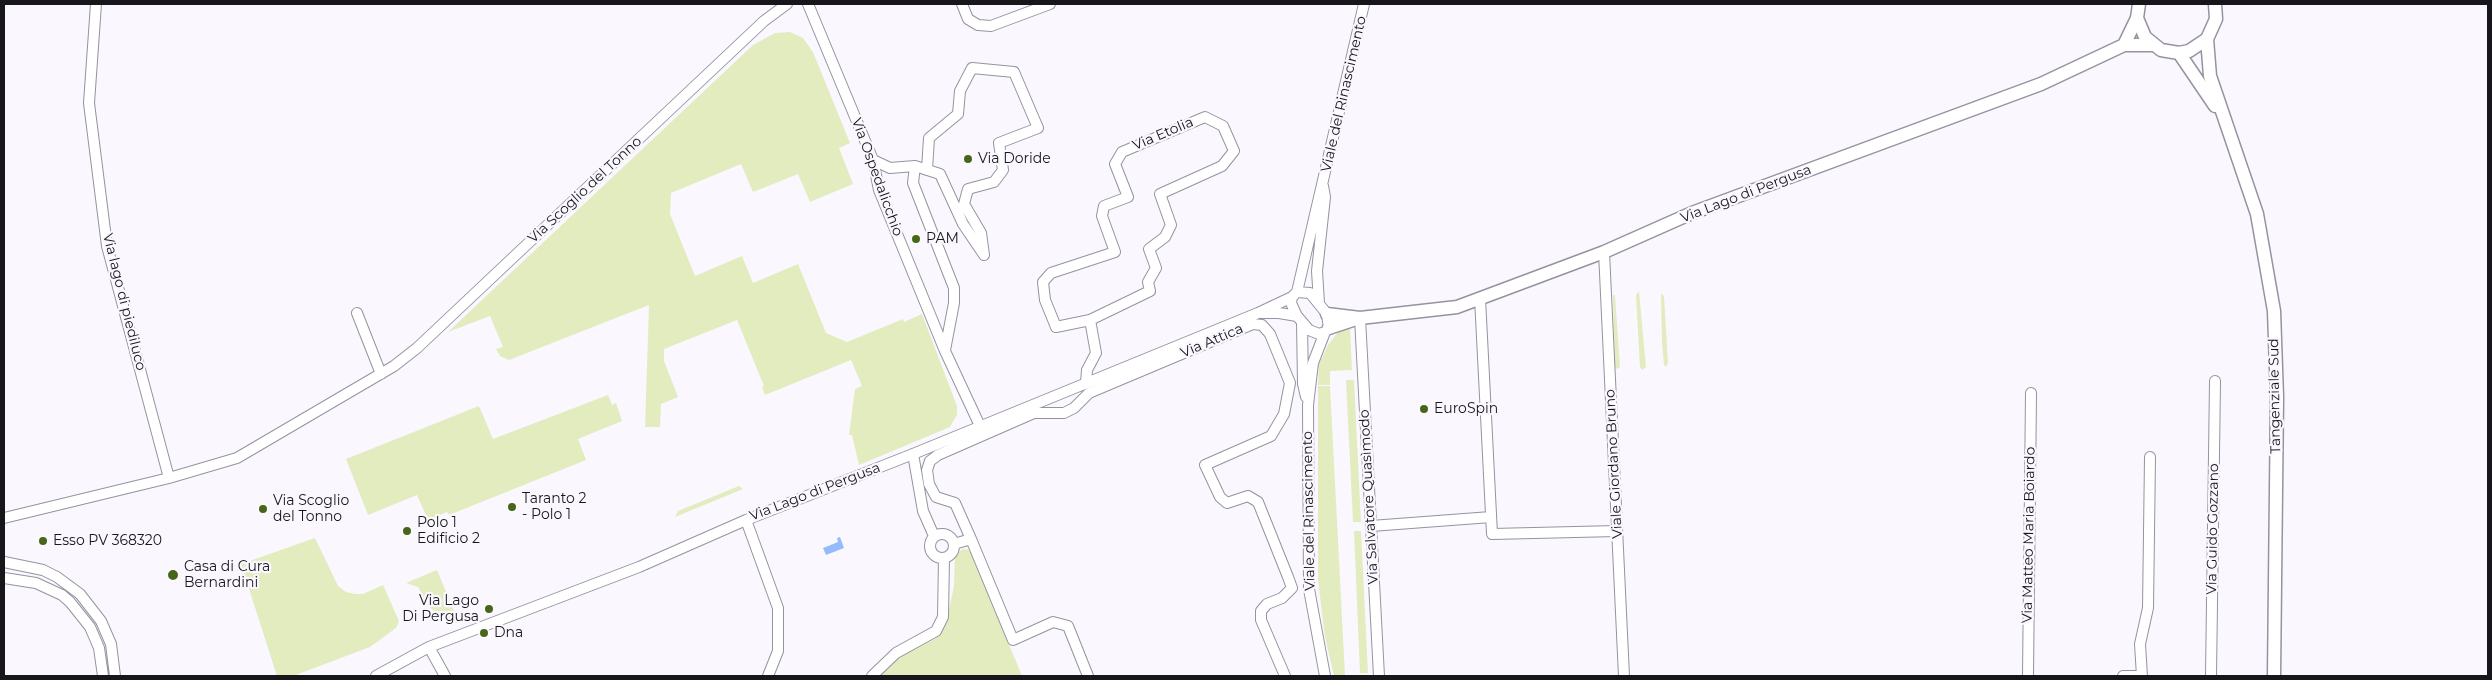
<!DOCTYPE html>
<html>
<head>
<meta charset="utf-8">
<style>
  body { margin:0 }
  #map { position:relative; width:2492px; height:680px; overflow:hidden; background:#faf8fe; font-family:Montserrat,sans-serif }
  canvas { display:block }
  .frame { position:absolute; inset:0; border:5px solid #17161b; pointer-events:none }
</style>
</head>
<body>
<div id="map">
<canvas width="2492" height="680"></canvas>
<div class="frame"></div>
</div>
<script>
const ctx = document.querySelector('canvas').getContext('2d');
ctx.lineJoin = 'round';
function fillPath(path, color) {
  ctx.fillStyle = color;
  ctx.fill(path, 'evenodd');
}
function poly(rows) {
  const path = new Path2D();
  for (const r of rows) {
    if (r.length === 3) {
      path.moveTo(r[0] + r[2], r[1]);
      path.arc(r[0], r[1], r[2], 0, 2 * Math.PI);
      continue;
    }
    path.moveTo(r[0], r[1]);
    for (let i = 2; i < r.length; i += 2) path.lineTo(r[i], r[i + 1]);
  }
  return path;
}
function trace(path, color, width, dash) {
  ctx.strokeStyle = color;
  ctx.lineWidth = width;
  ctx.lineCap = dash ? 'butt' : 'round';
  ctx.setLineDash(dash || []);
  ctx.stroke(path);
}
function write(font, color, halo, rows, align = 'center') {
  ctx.font = font + ' Montserrat,sans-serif';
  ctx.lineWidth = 4.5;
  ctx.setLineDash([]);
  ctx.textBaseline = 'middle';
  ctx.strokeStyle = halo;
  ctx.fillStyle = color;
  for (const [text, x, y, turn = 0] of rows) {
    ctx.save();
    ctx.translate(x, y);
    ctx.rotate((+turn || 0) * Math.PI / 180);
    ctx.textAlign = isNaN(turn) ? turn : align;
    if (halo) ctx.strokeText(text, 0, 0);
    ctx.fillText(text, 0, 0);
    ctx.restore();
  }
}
const green = poly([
  [790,32,803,38,813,52,850,143,839,148,853,184,810,202,798,174,753,192,741,164,671,193,670,214,695,276,742,256,753,283,798,264,826,333,847,342,903,319,904,322,922,314,957,406,957,415,950,427,859,465,852,435,849,435,855,389,862,386,851,360,765,395,762,387,764,386,737,320,664,349,664,361,678,397,661,404,660,427,645,427,649,305,509,360,500,356,496,349,503,347,490,316,448,332,753,45,775,33],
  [1639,291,1646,367,1642,370,1640,367,1636,295],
  [1661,293,1664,296,1668,363,1666,367,1664,365,1662,342],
  [1613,295,1615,295,1620,367,1617,369,1615,367],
  [1350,327,1352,370,1330,371,1330,385,1318,385,1319,364,1328,345,1338,332],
  [1346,380,1354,380,1361,522,1353,522],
  [1318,386,1330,386,1345,676,1334,676,1325,637,1318,580],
  [608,395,612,405,616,403,622,421,578,439,586,460,449,515,447,512,428,520,417,495,368,515,346,459,479,406,493,439],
  [739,486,743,489,675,517,678,511],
  [1354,531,1361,531,1368,673,1360,673],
  [315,538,338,586,346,592,355,594,363,594,383,585,399,621,396,628,370,647,293,676,277,676,241,564],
  [963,549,970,550,1022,676,880,676,896,659,935,639,946,624,954,586,955,555],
  [437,570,457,618,457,623,445,620,428,606,418,587,406,583]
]);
const water = poly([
  [840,537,844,548,826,555,823,548,838,542,837,538]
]);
const minor = poly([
  [96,4,89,103,107,246,169,478],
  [808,4,873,160,879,190,945,351,980,426],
  [962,4,968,19,978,25,991,26,1050,4],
  [873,160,890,168,915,166,940,174,963,224,984,255,981,233,964,204,968,189,994,182,1003,170,999,143,1038,128,1014,72,972,68,960,91,958,114,929,138,927,170],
  [915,166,913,183,954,288,954,303,945,350],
  [1604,252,1624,676],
  [1297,292,1364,4],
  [1297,292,1310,293,1327,314,1329,328,1325,332,1319,334,1309,330,1297,316,1291,303,1292,297,1297,292],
  [1480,298,1492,534,1617,531],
  [1319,303,1317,271,1325,197,1323,186],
  [357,313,381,374],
  [1261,313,1279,313,1297,316],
  [1360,318,1379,676],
  [1302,323,1303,384,1306,397],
  [1325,332,1313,363,1308,405,1309,589,1325,676],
  [1086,383,1087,370,1096,353,1090,320,1150,291,1148,282,1156,268,1149,249,1165,237,1171,225,1160,194,1222,166,1234,151,1223,126,1205,117,1122,152,1115,164,1128,197,1104,206,1102,216,1115,252,1051,273,1043,282,1045,300,1056,327,1090,320],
  [913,454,923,511,934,536],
  [4,518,169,478,237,458,394,366,417,348,764,21,787,4],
  [746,520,778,608,778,651,768,676],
  [1371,526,1491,517],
  [942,546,12],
  [971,539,955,503,936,497,929,484,927,470,930,461,938,455,1034,413,1064,413,1074,408,1089,393,1253,324,1262,325,1270,334,1290,383,1284,414,1271,436,1205,465,1220,497,1227,503,1248,496,1258,502,1288,577,1292,588,1282,598,1267,604,1261,611,1261,620,1285,676],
  [954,544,971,539,1013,640,1053,622,1068,626,1088,676],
  [4,562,43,570,57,577,80,594,101,621,111,644,115,676],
  [4,578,36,583,62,595,70,602,90,627,99,648,103,676],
  [429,647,445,676],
  [376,676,429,647,639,567,746,520,913,454,1258,313,1292,297],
  [872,676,896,653,936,631,943,617,944,558],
  [2028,676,2031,393],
  [2123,676,2142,676],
  [2142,676,2140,644,2148,608,2150,457],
  [2211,676,2215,381]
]);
const tertiary = poly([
  [2139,4,2137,18,2145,37,2161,50,2179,53,2189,51,2207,39,2216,19,2215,4],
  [2137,18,2124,45,2153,45],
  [2207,39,2210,76,2257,214,2274,311,2277,397,2274,676],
  [2179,53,2215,106],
  [1327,314,1360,318,1457,307,1604,252,1692,213,2041,84,2124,45],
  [1329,328,1353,320]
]);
const markers = [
  [968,159,5,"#47661a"],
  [916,239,5,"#47661a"],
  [1424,409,5,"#47661a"],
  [512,507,5,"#47661a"],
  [263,509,5,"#47661a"],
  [407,531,5,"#47661a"],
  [43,541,5,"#47661a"],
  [173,575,6,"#47661a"],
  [489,609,5,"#47661a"],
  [484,633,5,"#47661a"]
];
const streetNames = [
  ["Viale del Rinascimento",1344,94,-77],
  ["Via Etolia",1163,134,-23],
  ["Via Ospedalicchio",877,177,70],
  ["Via Scoglio del Tonno",585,190,-43],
  ["Via Lago di Pergusa",1746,194,-21],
  ["Via lago di piediluco",124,302,76],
  ["Via Attica",1212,341,-23],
  ["Tangenziale Sud",2275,396,-91],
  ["Viale Giordano Bruno",1614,464,-93],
  ["Via Lago di Pergusa",815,492,-21],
  ["Via Salvatore Quasìmodo",1369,497,-93],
  ["Viale del Rinascimento",1309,511,-91],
  ["Via Guido Gozzano",2213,529,-89],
  ["Via Matteo Maria Boiardo",2029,535,-89]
];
const poiNames = [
  ["Via Doride",978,159],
  ["PAM",926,239],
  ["EuroSpin",1434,409],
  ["Taranto 2",522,499],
  ["- Polo 1",522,515],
  ["Via Scoglio",273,501],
  ["del Tonno",273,517],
  ["Polo 1",417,523],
  ["Edificio 2",417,539],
  ["Esso PV 368320",53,541],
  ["Casa di Cura",184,567],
  ["Bernardini",184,583],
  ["Via Lago",479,601,"right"],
  ["Di Pergusa",479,617,"right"],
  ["Dna",494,633]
];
fillPath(green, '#e2ecbf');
fillPath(water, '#95bcfa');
trace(minor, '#9692a0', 12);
trace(tertiary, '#9692a0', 15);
trace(minor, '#fff', 10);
trace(tertiary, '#fff', 12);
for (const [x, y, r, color] of markers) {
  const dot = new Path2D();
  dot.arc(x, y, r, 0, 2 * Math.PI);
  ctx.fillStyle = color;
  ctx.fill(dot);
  trace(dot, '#faf8fe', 2);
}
write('14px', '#17161b', '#faf8fe', streetNames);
write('14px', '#17161b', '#faf8fe', poiNames, 'left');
</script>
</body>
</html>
